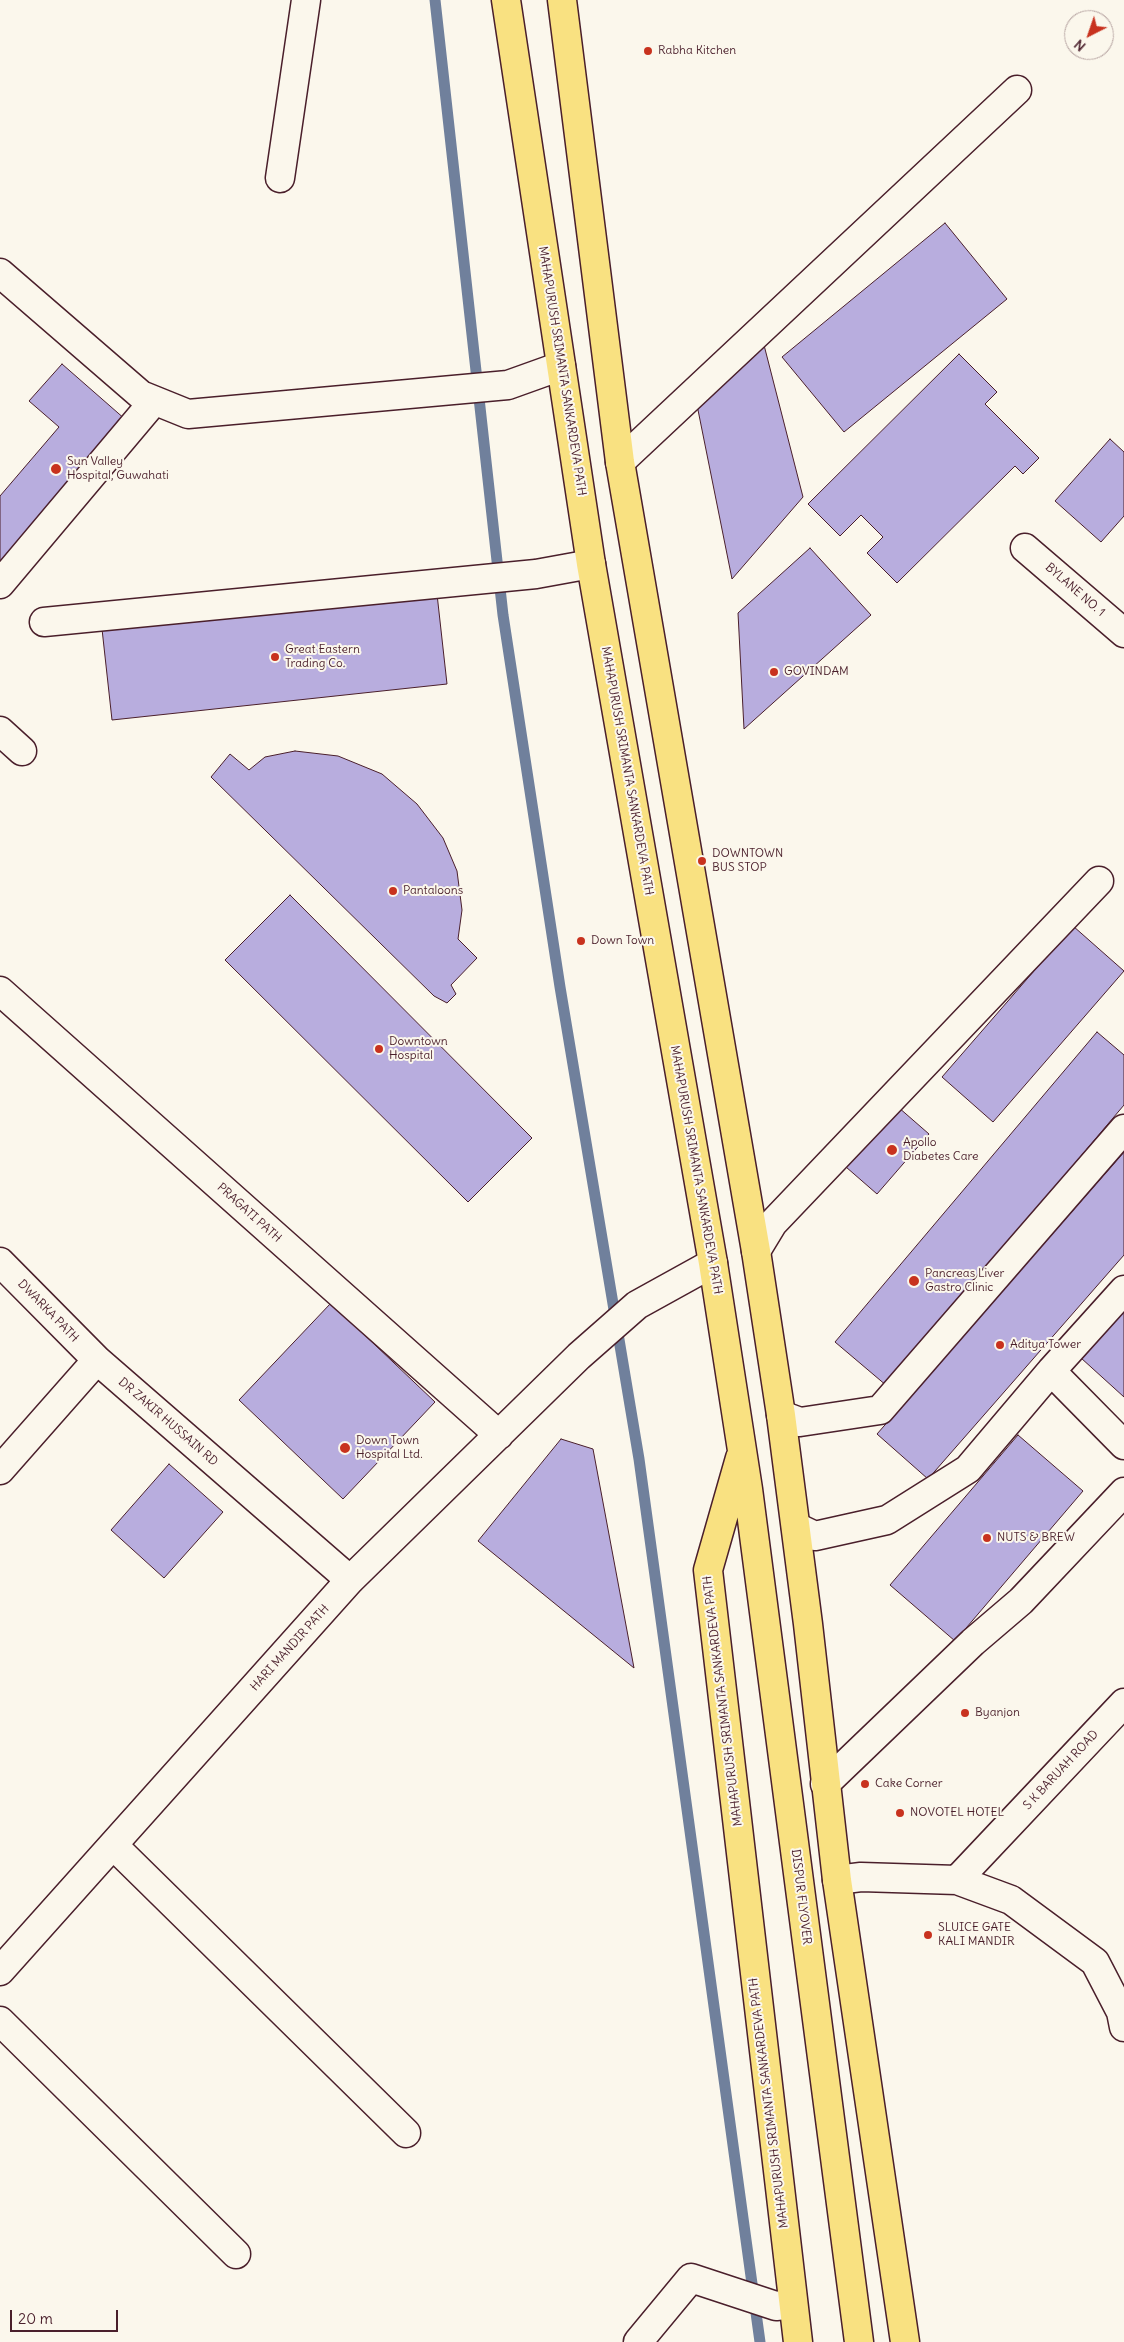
<!DOCTYPE html>
<html>
<head>
<meta charset="utf-8">
<style>
  body { margin:0 }
  #map { position:relative; width:1124px; height:2342px; overflow:hidden; background:#fbf7ec; font-family:Delius,sans-serif }
  canvas { display:block }
  .north { position:absolute; left:1064px; top:10px; width:50px; height:50px; box-sizing:border-box; background:#fbf7ec; border:1px solid #b4a19f; border-radius:50%; rotate:221deg; font-size:14px; font-weight:700; line-height:20px; text-align:center; color:#4a1f2b }
  .north::after { content:''; display:block; margin:auto; width:18px; height:22px; background:#c8321e; clip-path:polygon(50% 0,100% 100%,50% 72%,0 100%) }
  .scale { position:absolute; left:10px; top:2310px; width:108px; height:22px; box-sizing:border-box; border:2px solid #4a1f2b; border-top:0; padding-left:6px; font-size:15px; line-height:18px; white-space:nowrap; color:#4a1f2b; -webkit-text-stroke:4px #fbf7ec; paint-order:stroke }
</style>
</head>
<body>
<div id="map">
<canvas width="1124" height="2342"></canvas>
<div class="north">N</div>
<div class="scale">20 m</div>
</div>
<script>
const ctx = document.querySelector('canvas').getContext('2d');
ctx.lineJoin = 'round';
function poly(rows) {
  const path = new Path2D();
  for (const r of rows) {
    path.moveTo(r[0], r[1]);
    for (let i = 2; i < r.length; i += 2) path.lineTo(r[i], r[i + 1]);
  }
  return path;
}
function trace(path, color, width, dash) {
  ctx.strokeStyle = color;
  ctx.lineWidth = width;
  ctx.lineCap = dash ? 'butt' : 'round';
  ctx.setLineDash(dash || []);
  ctx.stroke(path);
}
function fillPath(path, color) {
  ctx.fillStyle = color;
  ctx.fill(path, 'evenodd');
}
function write(font, color, halo, rows, align = 'center') {
  ctx.font = font + ' Delius,sans-serif';
  ctx.lineWidth = 4;
  ctx.setLineDash([]);
  ctx.textBaseline = 'middle';
  ctx.strokeStyle = halo;
  ctx.fillStyle = color;
  for (const [text, x, y, turn = 0] of rows) {
    ctx.save();
    ctx.translate(x, y);
    ctx.rotate((+turn || 0) * Math.PI / 180);
    ctx.textAlign = isNaN(turn) ? turn : align;
    if (halo) ctx.strokeText(text, 0, 0);
    ctx.fillText(text, 0, 0);
    ctx.restore();
  }
}
const stream = poly([
  [435,0,503,615,560,987,639,1459,760,2342]
]);
const building = poly([
  [945,223,1007,299,844,432,782,357,945,223],
  [764,345,803,497,732,579,697,405,764,345],
  [959,354,997,392,985,404,1039,458,1023,474,1015,466,897,583,867,553,883,537,861,515,840,536,808,504,959,354],
  [62,364,126,420,9,568,0,560,0,496,59,427,29,401,62,364],
  [1110,439,1124,452,1124,516,1101,542,1055,501,1110,439],
  [810,548,871,615,744,729,738,613,810,548],
  [437,594,447,684,112,720,102,629,437,594],
  [295,751,338,756,382,774,417,804,443,838,457,871,462,910,458,939,477,958,451,985,456,994,447,1003,434,996,211,777,230,754,249,770,265,757,295,751],
  [290,895,532,1138,468,1202,225,960,290,895],
  [1073,926,1124,971,993,1122,942,1077,1073,926],
  [1097,1032,1124,1055,1124,1105,887,1386,835,1342,1097,1032],
  [898,1107,929,1134,877,1194,846,1167,898,1107],
  [1124,1152,1124,1255,928,1479,877,1434,1124,1152],
  [331,1303,435,1402,343,1499,239,1400,331,1303],
  [1124,1311,1124,1397,1081,1358,1124,1311],
  [1018,1435,1083,1491,955,1641,890,1585,1018,1435],
  [561,1439,593,1449,634,1668,478,1541,561,1439],
  [169,1464,223,1512,164,1578,111,1530,169,1464]
]);
const minor = poly([
  [280,178,306,0],
  [0,273,141,395,188,414,508,385,561,366],
  [620,462,1017,90],
  [1025,548,1124,633],
  [0,584,154,401],
  [44,622,536,574,591,564],
  [0,731,22,751],
  [0,991,499,1435],
  [756,1251,773,1223,1099,881],
  [0,1262,97,1360],
  [1051,1371,1124,1445],
  [781,1415,800,1422,880,1410,1124,1129],
  [0,1470,97,1360,350,1580],
  [796,1527,815,1536,887,1520,968,1469,1051,1371,1124,1290],
  [825,1784,973,1642,1021,1601,1124,1492],
  [113,1845,406,2133],
  [837,1880,861,1877,957,1880,1011,1900,1095,1962,1121,2012,1124,2027],
  [957,1880,1124,1703],
  [0,1971,350,1580,579,1356,637,1305,713,1263],
  [0,2021,236,2254],
  [638,2342,691,2278,776,2306,792,2304]
]);
const major = poly([
  [506,0,591,564,713,1263,748,1489,859,2342],
  [562,0,620,462,756,1251,781,1415,808,1624,837,1880,905,2342],
  [740,1458,708,1570,798,2342]
]);
const markers = [
  [648,51,5,"#c8321e"],
  [56,469,6,"#c8321e"],
  [275,657,5,"#c8321e"],
  [774,672,5,"#c8321e"],
  [702,861,5,"#c8321e"],
  [393,891,5,"#c8321e"],
  [581,941,5,"#c8321e"],
  [379,1049,5,"#c8321e"],
  [892,1150,6,"#c8321e"],
  [914,1281,6,"#c8321e"],
  [1000,1345,5,"#c8321e"],
  [345,1448,6,"#c8321e"],
  [987,1538,5,"#c8321e"],
  [965,1713,5,"#c8321e"],
  [865,1784,5,"#c8321e"],
  [900,1813,5,"#c8321e"],
  [928,1935,5,"#c8321e"]
];
const poiNames = [
  ["Rabha Kitchen",658,51],
  ["Sun Valley",67,462],
  ["Hospital, Guwahati",67,476],
  ["Great Eastern",285,650],
  ["Trading Co.",285,664],
  ["GOVINDAM",784,672],
  ["DOWNTOWN",712,854],
  ["BUS STOP",712,868],
  ["Pantaloons",403,891],
  ["Down Town",591,941],
  ["Downtown",389,1042],
  ["Hospital",389,1056],
  ["Apollo",903,1143],
  ["Diabetes Care",903,1157],
  ["Pancreas Liver",925,1274],
  ["Gastro Clinic",925,1288],
  ["Aditya Tower",1010,1345],
  ["Down Town",356,1441],
  ["Hospital Ltd.",356,1455],
  ["NUTS & BREW",997,1538],
  ["Byanjon",975,1713],
  ["Cake Corner",875,1784],
  ["NOVOTEL HOTEL",910,1813],
  ["SLUICE GATE",938,1928],
  ["KALI MANDIR",938,1942]
];
const streetNames = [
  ["MAHAPURUSH SRIMANTA SANKARDEVA PATH",562,371,81],
  ["BYLANE NO. 1",1075,590,41],
  ["MAHAPURUSH SRIMANTA SANKARDEVA PATH",627,771,80],
  ["MAHAPURUSH SRIMANTA SANKARDEVA PATH",696,1170,80],
  ["PRAGATI PATH",249,1213,42],
  ["DWARKA PATH",48,1311,46],
  ["DR ZAKIR HUSSAIN RD",168,1422,41],
  ["HARI MANDIR PATH",290,1648,-48],
  ["MAHAPURUSH SRIMANTA SANKARDEVA PATH",723,1701,-97],
  ["S K BARUAH ROAD",1061,1770,-47],
  ["DISPUR FLYOVER",801,1897,83],
  ["MAHAPURUSH SRIMANTA SANKARDEVA PATH",769,2103,-97]
];
trace(stream, '#70809c', 11);
fillPath(building, '#b8adde');
trace(building, '#4a1f2b', 1);
trace(minor, '#4a1f2b', 31);
trace(major, '#4a1f2b', 31);
trace(minor, '#fbf7ec', 28);
trace(major, '#f9e181', 28);
for (const [x, y, r, color] of markers) {
  const dot = new Path2D();
  dot.arc(x, y, r, 0, 2 * Math.PI);
  ctx.fillStyle = color;
  ctx.fill(dot);
  trace(dot, '#fbf7ec', 2);
}
write('12px', '#4a1f2b', '#fbf7ec', poiNames, 'left');
write('12px', '#4a1f2b', '#fbf7ec', streetNames);
</script>
</body>
</html>
